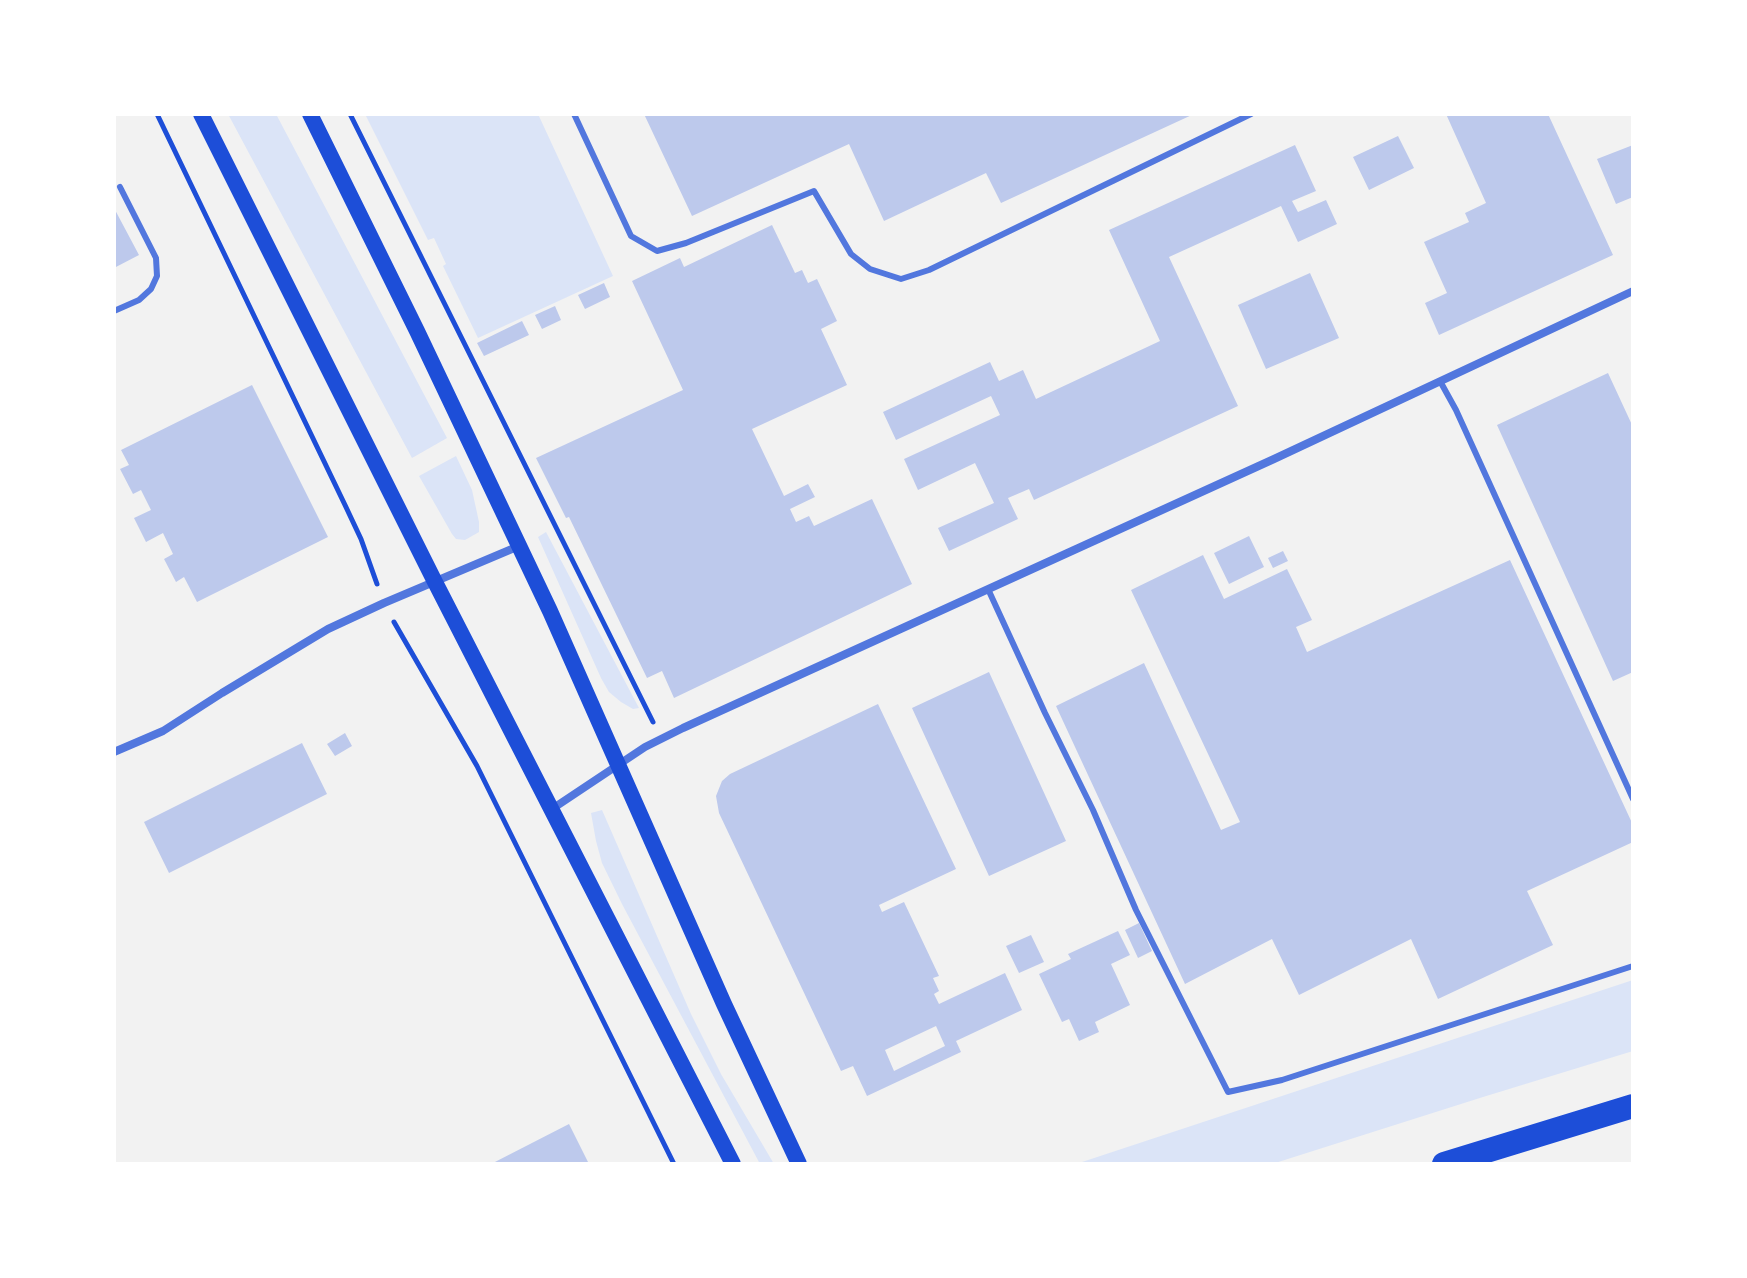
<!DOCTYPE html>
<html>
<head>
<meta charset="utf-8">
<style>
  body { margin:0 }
  #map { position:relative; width:1747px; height:1278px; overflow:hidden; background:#f2f2f2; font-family:"Golos Text",sans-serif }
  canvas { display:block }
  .frame { position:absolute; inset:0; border:116px solid #fff; pointer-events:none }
</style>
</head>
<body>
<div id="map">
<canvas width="1747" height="1278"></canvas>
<div class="frame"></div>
</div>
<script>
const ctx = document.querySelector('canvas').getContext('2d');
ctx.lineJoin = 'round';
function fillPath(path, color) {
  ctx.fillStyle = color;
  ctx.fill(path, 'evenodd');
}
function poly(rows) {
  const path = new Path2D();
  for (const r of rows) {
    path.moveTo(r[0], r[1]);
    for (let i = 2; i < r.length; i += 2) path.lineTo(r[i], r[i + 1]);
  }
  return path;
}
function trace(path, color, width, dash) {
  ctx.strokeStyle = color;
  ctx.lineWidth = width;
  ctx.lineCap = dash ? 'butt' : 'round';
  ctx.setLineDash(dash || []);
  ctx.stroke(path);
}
const green = poly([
  [228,114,276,114,447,438,412,458],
  [365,114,538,114,613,276,478,338,443,266,446,264,434,238,428,240],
  [456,456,472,490,479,522,479,532,465,540,456,539,452,534,419,476],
  [546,532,639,708,633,709,621,702,609,692,601,678,538,537],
  [602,810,691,1014,721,1074,774,1164,760,1164,622,904,602,863,596,841,591,813],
  [1633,980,1633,1051,1483,1097,1272,1164,1076,1164]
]);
const building = poly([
  [644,114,1194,114,1001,203,986,173,884,221,849,144,692,216],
  [1446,114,1548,114,1613,255,1439,335,1425,303,1447,293,1424,242,1469,222,1465,213,1486,203],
  [1398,136,1414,168,1369,190,1353,157],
  [1295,145,1316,191,1292,201,1298,212,1326,200,1337,224,1298,242,1281,206,1169,257,1238,406,1034,500,1029,489,1008,498,1018,519,949,551,938,528,994,503,975,463,918,490,904,459,1000,415,991,396,896,440,883,412,990,362,999,381,1023,370,1036,399,1160,341,1109,230],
  [1633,145,1633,197,1616,204,1597,159],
  [114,208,139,255,114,268],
  [772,225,795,273,802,270,808,283,817,279,837,321,821,329,847,385,752,429,784,496,808,484,815,497,790,509,796,522,809,516,814,526,872,499,912,584,674,698,662,671,647,678,569,517,566,518,536,458,683,390,632,281,680,258,684,267],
  [1310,273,1339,338,1266,369,1238,305],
  [604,283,610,297,585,309,578,295],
  [555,306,561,320,542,329,535,315],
  [522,321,529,335,484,356,477,343],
  [1608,373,1633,427,1633,672,1613,681,1497,425],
  [252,385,328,537,197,602,184,577,176,582,164,559,173,554,163,533,146,542,134,518,151,510,141,490,133,494,120,469,129,465,121,450],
  [1249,536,1264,567,1229,584,1214,553],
  [1283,551,1288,561,1273,568,1268,558],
  [1203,555,1224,599,1287,569,1312,620,1296,627,1307,652,1510,560,1633,825,1633,842,1527,891,1553,945,1438,999,1411,939,1299,995,1272,939,1185,984,1056,706,1144,663,1221,830,1240,822,1131,590],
  [989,672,1066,841,989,876,912,708],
  [878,704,956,869,879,905,882,912,904,902,939,976,933,978,939,991,934,994,939,1004,1005,973,1022,1010,956,1041,961,1052,867,1096,853,1066,841,1071,719,813,716,796,722,781,730,774],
  [936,1026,945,1046,894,1071,885,1050],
  [345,733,352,746,335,756,327,744],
  [302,743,327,794,169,873,144,822],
  [1139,923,1152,951,1138,958,1125,930],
  [1118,931,1130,955,1111,964,1130,1005,1095,1022,1099,1032,1079,1041,1069,1019,1062,1022,1039,974,1071,959,1068,954],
  [1031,935,1044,962,1019,973,1006,946],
  [569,1124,589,1164,491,1164]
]);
const path = poly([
  [157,114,345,505,361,539,377,584],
  [350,114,653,722],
  [394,622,477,766,674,1164]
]);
const service = poly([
  [574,114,631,236,657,251,686,243,814,191,851,254,870,269,901,279,929,270,1251,114],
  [114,311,139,300,151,289,157,276,156,258,120,187],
  [1440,381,1456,410,1633,799],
  [988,589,1045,713,1093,810,1136,910,1228,1092,1282,1080,1633,966]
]);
const minor = poly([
  [114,752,163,731,222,693,328,629,384,603,519,546],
  [552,809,645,747,683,728,1274,459,1633,291]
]);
const secondary = poly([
  [201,114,435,582,733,1164],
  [310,114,417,331,550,611,724,1004,799,1164]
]);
const motorway = poly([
  [1444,1164,1633,1106]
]);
fillPath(green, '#dbe4f7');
fillPath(building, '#bdc9ec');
trace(path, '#1d4ed8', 5);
trace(service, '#5277de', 6);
trace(minor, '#5277de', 8);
trace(secondary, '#1d4ed8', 16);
trace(motorway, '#1d4ed8', 24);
</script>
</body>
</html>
